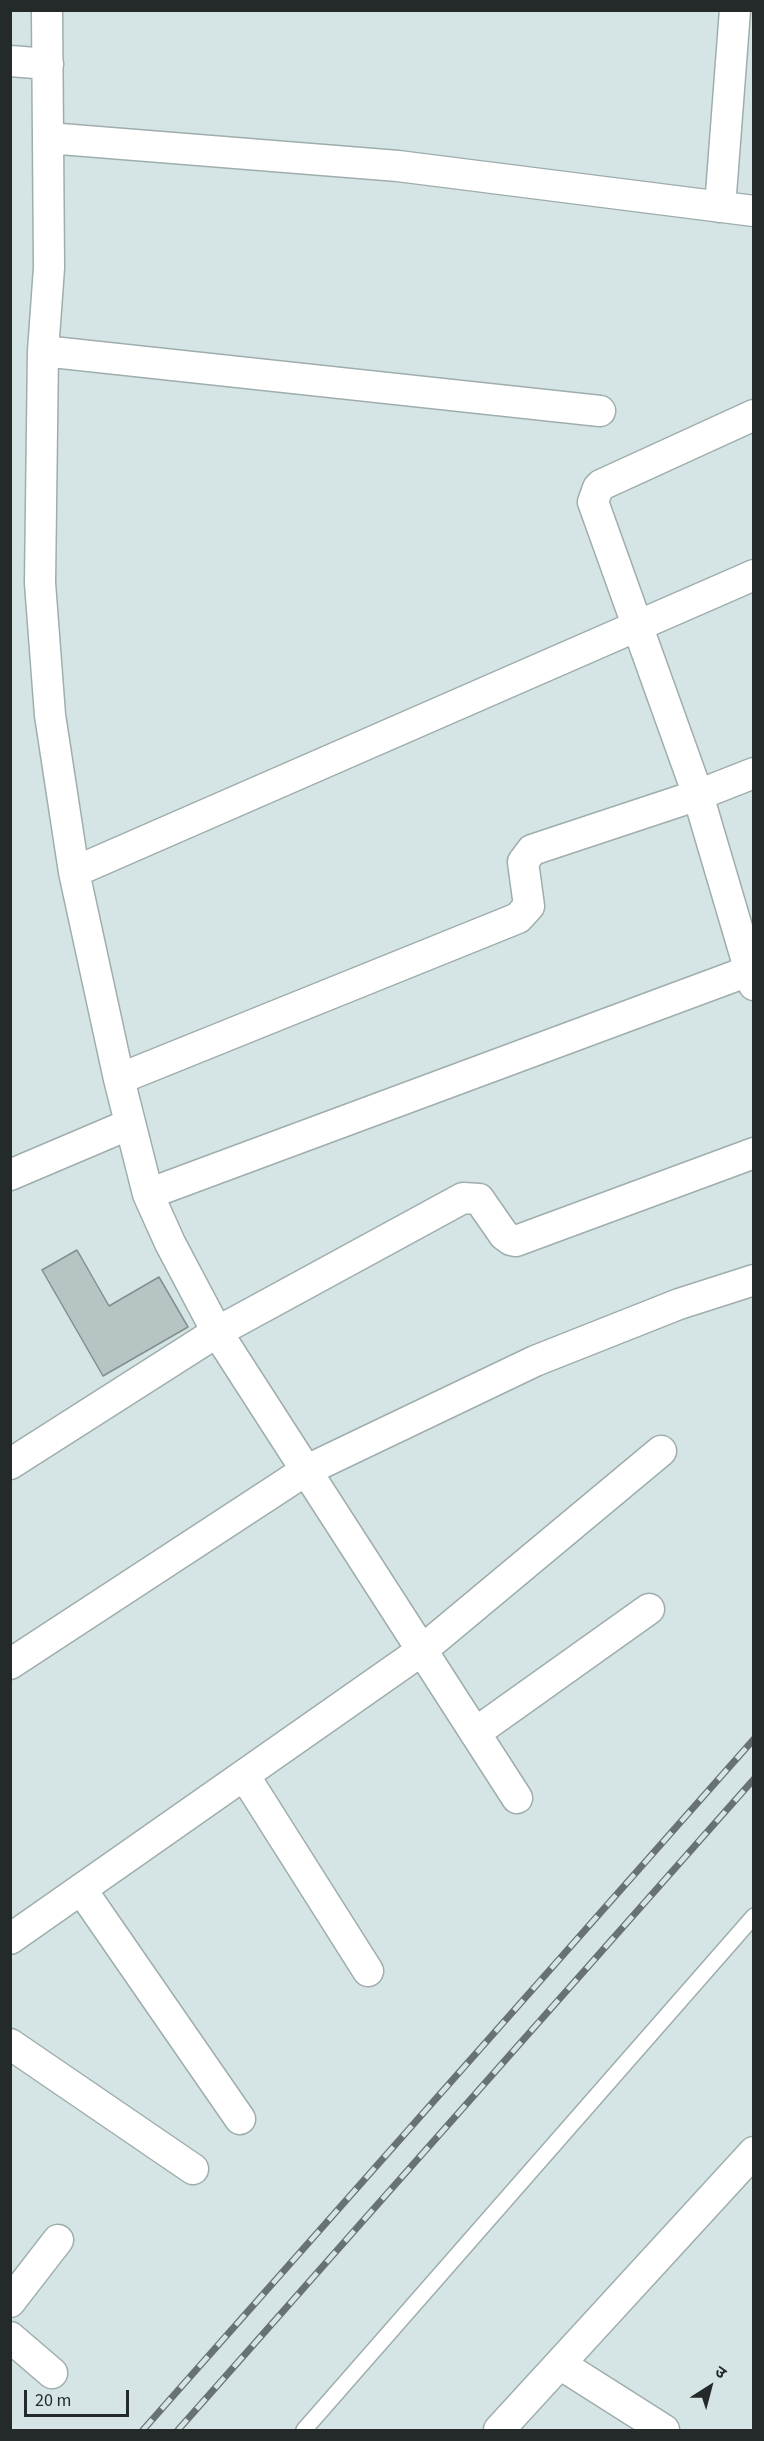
<!DOCTYPE html>
<html>
<head>
<meta charset="utf-8">
<style>
  body { margin:0 }
  #map { position:relative; width:764px; height:2441px; overflow:hidden; background:#d5e4e4; font-family:"Source Sans 3","Noto Sans Devanagari",sans-serif }
  canvas { display:block }
  .frame { position:absolute; inset:0; border:12px solid #242a2a; pointer-events:none }
  .north { position:absolute; left:680px; top:2357px; width:60px; height:60px; -webkit-text-stroke:4px #d5e4e4; paint-order:stroke; rotate:36deg; font-size:16px; font-weight:700; line-height:24px; text-align:center; color:#242a2a }
  .north::after { content:''; display:block; margin:auto; width:21px; height:27px; background:#242a2a; clip-path:polygon(50% 0,100% 100%,50% 72%,0 100%) }
  .scale { position:absolute; left:24px; top:2390px; width:105px; height:27px; box-sizing:border-box; border:3px solid #242a2a; border-top:0; padding-left:8px; font-size:18px; line-height:21px; white-space:nowrap; color:#242a2a; -webkit-text-stroke:4px #d5e4e4; paint-order:stroke }
</style>
</head>
<body>
<div id="map">
<canvas width="764" height="2441"></canvas>
<div class="frame"></div>
<div class="north">उ</div>
<div class="scale">20 m</div>
</div>
<script>
const ctx = document.querySelector('canvas').getContext('2d');
ctx.lineJoin = 'round';
function fillPath(path, color) {
  ctx.fillStyle = color;
  ctx.fill(path, 'evenodd');
}
function poly(rows) {
  const path = new Path2D();
  for (const r of rows) {
    path.moveTo(r[0], r[1]);
    for (let i = 2; i < r.length; i += 2) path.lineTo(r[i], r[i + 1]);
  }
  return path;
}
function trace(path, color, width, dash) {
  ctx.strokeStyle = color;
  ctx.lineWidth = width;
  ctx.lineCap = dash ? 'butt' : 'round';
  ctx.setLineDash(dash || []);
  ctx.stroke(path);
}
const building = poly([
  [77,1250,109,1306,159,1277,188,1327,103,1376,42,1270,77,1250]
]);
const lane = poly([
  [304,2430,754,1916]
]);
const street = poly([
  [47,10,49,268,43,351,40,583,50,715,74,872,119,1079,148,1194,170,1243,217,1332,517,1798],
  [10,61,48,64],
  [48,138,398,166,754,211],
  [720,207,735,10],
  [43,351,600,411],
  [754,415,601,485,598,488,593,502,698,795,754,985],
  [74,872,754,575],
  [119,1079,518,918,529,906,523,862,532,850,698,795,754,773],
  [10,1175,130,1124],
  [148,1194,754,969],
  [10,1464,217,1332,463,1198,479,1199,504,1235,511,1240,516,1241,754,1153],
  [10,1664,305,1471,535,1361,679,1304,754,1280],
  [475,1733,649,1609],
  [244,1775,368,1971],
  [81,1889,240,2119],
  [10,1939,421,1651,661,1451],
  [10,2044,193,2169],
  [10,2302,58,2240],
  [10,2337,52,2373],
  [560,2364,664,2430],
  [499,2430,754,2152]
]);
const rail = poly([
  [143,2430,754,1739],
  [178,2430,754,1779]
]);
fillPath(building, '#b6c4c4');
trace(building, '#818f8f', 1.5);
trace(lane, '#9fadad', 18);
trace(street, '#9fadad', 33);
trace(lane, '#fff', 15);
trace(street, '#fff', 30);
trace(rail, '#687272', 7);
trace(rail, '#d5e4e4', 4.5, [14]);
</script>
</body>
</html>
